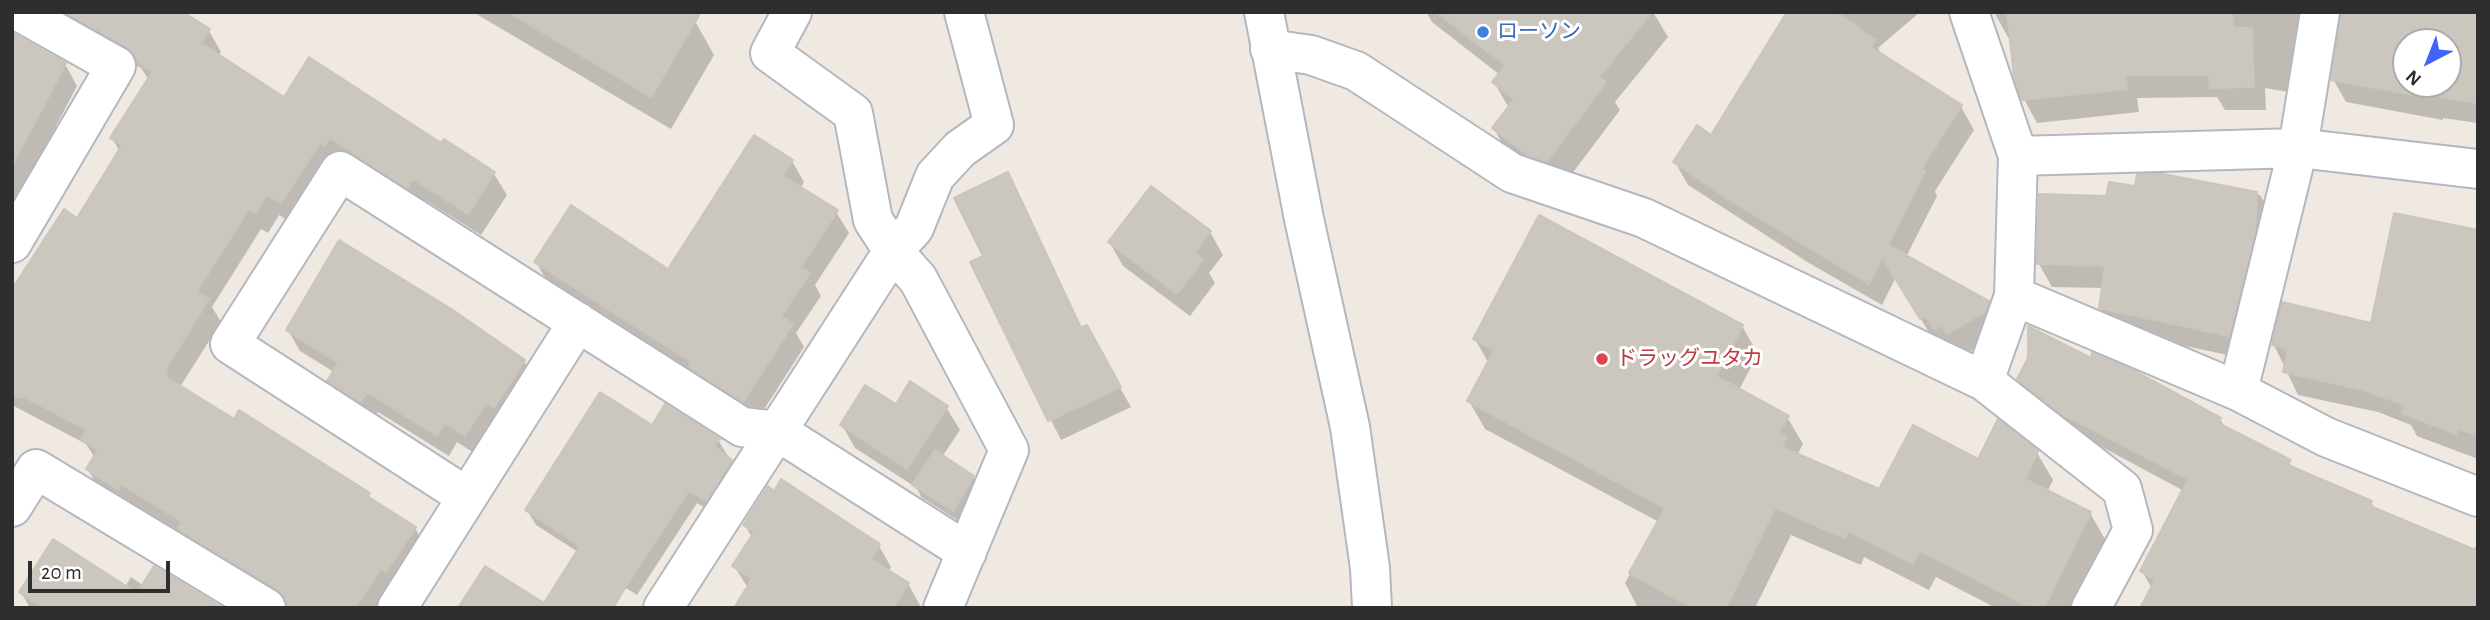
<!DOCTYPE html>
<html>
<head>
<meta charset="utf-8">
<style>
  body { margin:0 }
  #map { position:relative; width:2490px; height:620px; overflow:hidden; background:#efe9e1; font-family:"Alegreya Sans",sans-serif }
  canvas { display:block }
  .frame { position:absolute; inset:0; border:14px solid #2e2e2e; pointer-events:none }
  .north { position:absolute; left:2392px; top:28px; width:70px; height:70px; box-sizing:border-box; background:#fff; border:2px solid #ababab; border-radius:50%; rotate:222deg; font-size:19px; font-weight:700; line-height:28px; text-align:center; color:#2e2e2e }
  .north::after { content:''; display:block; margin:auto; width:24px; height:32px; background:#4264fb; clip-path:polygon(50% 0,100% 100%,50% 72%,0 100%) }
  .scale { position:absolute; left:28px; top:561px; width:142px; height:32px; box-sizing:border-box; border:4px solid #2e2e2e; border-top:0; padding-left:9px; font-size:21px; line-height:24px; white-space:nowrap; color:#2e2e2e; -webkit-text-stroke:5px #fff; paint-order:stroke }
</style>
</head>
<body>
<div id="map">
<canvas width="2490" height="620"></canvas>
<div class="frame"></div>
<div class="north">N</div>
<div class="scale">20 m</div>
</div>
<script>
const ctx = document.querySelector('canvas').getContext('2d');
ctx.lineJoin = 'round';
function fillPath(path, color) {
  ctx.fillStyle = color;
  ctx.fill(path, 'evenodd');
}
function poly(rows) {
  const path = new Path2D();
  for (const r of rows) {
    path.moveTo(r[0], r[1]);
    for (let i = 2; i < r.length; i += 2) path.lineTo(r[i], r[i + 1]);
  }
  return path;
}
function trace(path, color, width, dash) {
  ctx.strokeStyle = color;
  ctx.lineWidth = width;
  ctx.lineCap = dash ? 'butt' : 'round';
  ctx.setLineDash(dash || []);
  ctx.stroke(path);
}
function write(font, color, halo, rows, align = 'center') {
  ctx.font = font + ' "Alegreya Sans","Noto Sans JP",sans-serif';
  ctx.lineWidth = 6;
  ctx.setLineDash([]);
  ctx.textBaseline = 'middle';
  ctx.strokeStyle = halo;
  ctx.fillStyle = color;
  for (const [text, x, y, turn = 0] of rows) {
    ctx.save();
    ctx.translate(x, y);
    ctx.rotate((+turn || 0) * Math.PI / 180);
    ctx.textAlign = isNaN(turn) ? turn : align;
    if (halo) ctx.strokeText(text, 0, 0);
    ctx.fillText(text, 0, 0);
    ctx.restore();
  }
}
const shadow = poly([
  [36,12,181,12,209,31,221,52,218,56,285,99,442,145,444,142,494,174,507,195,481,235,425,200,420,208,342,158,294,224,279,215,268,233,261,229,212,307,221,322,180,387,368,494,373,502,415,528,427,550,381,608,287,608,192,550,183,536,134,505,130,510,100,491,88,469,95,458,86,444,12,405,12,292,77,220,120,152,112,138,149,80,141,68],
  [473,12,680,12,695,21,714,55,671,129],
  [1426,12,1653,12,1668,37,1615,102,1620,110,1562,187,1509,155,1494,129,1509,108,1494,82,1500,75,1432,22],
  [1789,12,1920,12,1878,48,1883,57,1961,107,1974,130,1935,191,1937,196,1906,257,1988,303,2001,326,1998,335,1962,356,1949,351,1941,338,1934,341,1896,277,1882,305,1809,263,1688,185,1675,162,1712,137],
  [1994,12,2478,12,2478,123,2443,118,2443,120,2346,102,2333,79,2343,16,2337,13,2301,94,2265,88,2266,110,2225,110,2217,97,2137,98,2139,112,2037,123,2024,99,2012,39,2009,39],
  [2406,42,2448,42,2448,84,2406,84],
  [12,32,65,64,77,86,12,210],
  [792,161,804,182,800,189,836,212,849,233,815,285,821,296,796,333,804,347,756,422,548,283,536,262,668,271],
  [1007,175,1082,329,1086,328,1131,407,1061,440,972,263,985,257],
  [2163,175,2260,195,2273,218,2242,358,2114,331,2100,308,2103,288,2052,287,2039,264,2108,197],
  [1210,232,1223,255,1209,273,1215,283,1190,316,1123,266,1110,243],
  [2478,232,2478,459,2417,436,2411,425,2378,412,2298,395,2274,345,2372,325],
  [1742,326,1758,354,1739,390,1787,417,1803,444,1797,455,1880,492,1979,462,2037,453,2053,480,2047,492,2090,513,2106,541,2073,608,1996,608,1936,577,1929,590,1864,557,1861,565,1791,535,1755,608,1638,608,1625,583,1659,522,1485,429,1469,401,1489,364,1475,339],
  [288,330,524,361,536,381,477,455,457,442,449,456,378,412,372,421,341,401,329,381,334,372,300,351],
  [2092,360,2220,419,2226,429,2289,462,2294,470,2371,502,2375,510,2473,551,2478,542,2478,608,2152,589,2142,571,2184,491,2076,433,2032,402,2019,379],
  [896,407,946,407,960,430,942,457,973,477,980,490,960,522,921,497,917,488,855,448,842,425],
  [652,427,718,440,740,476,715,514,697,503,637,595,626,588,614,608,460,608,544,605,578,552,536,525,527,510],
  [745,525,879,546,891,567,888,572,908,584,920,605,918,608,736,608,748,588,734,566,752,538],
  [131,577,144,586,220,608,30,608,21,592,125,587]
]);
const building = poly([
  [65,12,183,12,210,29,201,43,284,97,309,57,441,143,444,139,495,172,468,214,413,179,407,188,330,138,324,146,320,143,281,203,267,195,256,213,249,209,197,291,209,299,165,370,167,372,165,376,234,419,239,410,370,493,367,496,416,527,386,572,381,569,355,608,288,608,285,597,277,589,177,529,182,522,121,484,118,490,86,469,98,450,81,439,87,430,25,397,12,397,12,289,64,209,77,218,122,145,110,138,152,72,137,62,127,47,65,12],
  [508,12,701,12,651,97,508,12],
  [1436,12,1652,12,1599,77,1606,82,1546,162,1529,156,1492,128,1514,99,1492,82,1505,65,1436,12],
  [1787,12,1836,12,1876,40,1871,47,1962,105,1921,169,1925,171,1888,245,1989,301,1985,312,1947,334,1942,325,1934,329,1926,316,1920,319,1882,257,1869,284,1734,203,1673,162,1697,125,1711,135,1787,12],
  [2007,12,2232,12,2234,28,2252,28,2254,87,2210,88,2209,75,2125,75,2127,89,2022,100,2014,77,2007,12],
  [2341,12,2478,12,2478,103,2430,95,2430,98,2331,80,2341,12],
  [2406,42,2448,42,2448,84,2406,84,2406,42],
  [12,33,66,63,12,166,12,33],
  [754,135,793,160,783,176,838,210,801,267,810,273,781,316,793,324,743,402,689,367,691,362,534,262,571,205,668,269,754,135],
  [1008,172,1081,328,1087,325,1121,387,1048,421,970,262,983,256,954,198,1008,172],
  [2137,174,2163,174,2257,192,2255,231,2229,336,2099,308,2105,266,2037,264,2039,194,2106,196,2109,182,2135,186,2137,174],
  [1151,186,1211,231,1195,253,1203,259,1177,294,1108,242,1151,186],
  [2394,213,2478,230,2478,435,2458,429,2456,434,2402,413,2405,405,2363,390,2283,372,2288,349,2272,345,2282,302,2371,323,2394,213],
  [1539,215,1743,325,1716,376,1789,416,1779,432,1787,437,1782,447,1879,489,1913,425,1978,459,1998,419,2038,451,2025,479,2091,512,2044,608,2032,608,1920,551,1913,564,1848,531,1845,538,1775,508,1726,608,1693,608,1629,573,1665,508,1467,401,1494,350,1473,339,1539,215],
  [339,240,453,310,525,360,494,408,486,403,465,436,445,423,437,436,367,392,360,402,327,381,338,363,286,330,339,240],
  [2028,326,2091,358,2092,353,2131,369,2221,418,2218,423,2291,460,2288,465,2372,501,2370,506,2478,551,2478,608,2140,608,2155,580,2140,571,2188,479,2060,413,2017,379,2028,358,2028,326],
  [910,381,948,406,907,469,840,425,865,385,896,404,910,381],
  [600,392,652,425,665,404,720,439,714,446,732,460,706,501,689,490,612,608,458,608,485,566,544,603,580,546,525,510,600,392],
  [935,450,974,476,953,511,912,485,935,450],
  [781,479,880,544,871,559,909,583,893,608,734,608,752,579,732,566,754,532,743,525,768,486,774,491,781,479],
  [53,539,137,593,154,566,223,608,43,608,19,592,53,539]
]);
const minor = poly([
  [792,12,770,53,853,113,873,220,893,251,918,279,1009,450,943,608],
  [1264,12,1304,219,1350,427,1370,568,1372,608],
  [1969,12,2018,156,2014,296,1984,381],
  [1270,49,1311,55,1356,71,1512,173,1644,218,1984,381,2122,489,2133,530,2091,608],
  [2018,156,2298,148,2478,169],
  [12,243,116,66,20,12],
  [2014,296,2238,391,2326,437,2478,497],
  [2238,391,2298,148,2320,12],
  [467,497,230,344,340,171,742,427,777,431,967,552],
  [12,507,36,469,266,608],
  [397,608,578,322],
  [663,608,893,251,914,228,935,176,960,149,994,125,964,12]
]);
const markers = [
  [1483,32,7,"#3f7fe0"],
  [1602,359,7,"#e0444e"]
];
const shopNames = [
  ["ローソン",1497,32]
];
const healthNames = [
  ["ドラッグユタカ",1616,359]
];
fillPath(shadow, '#0003');
fillPath(building, '#cbc7bf');
trace(building, '#cbc5ba', 2);
trace(minor, '#b4b7c1', 42);
trace(minor, '#fff', 38);
for (const [x, y, r, color] of markers) {
  const dot = new Path2D();
  dot.arc(x, y, r, 0, 2 * Math.PI);
  ctx.fillStyle = color;
  ctx.fill(dot);
  trace(dot, '#fff', 2.5);
}
write('21px', '#366cbe', '#fff', shopNames, 'left');
write('21px', '#be3a42', '#fff', healthNames, 'left');
</script>
</body>
</html>
